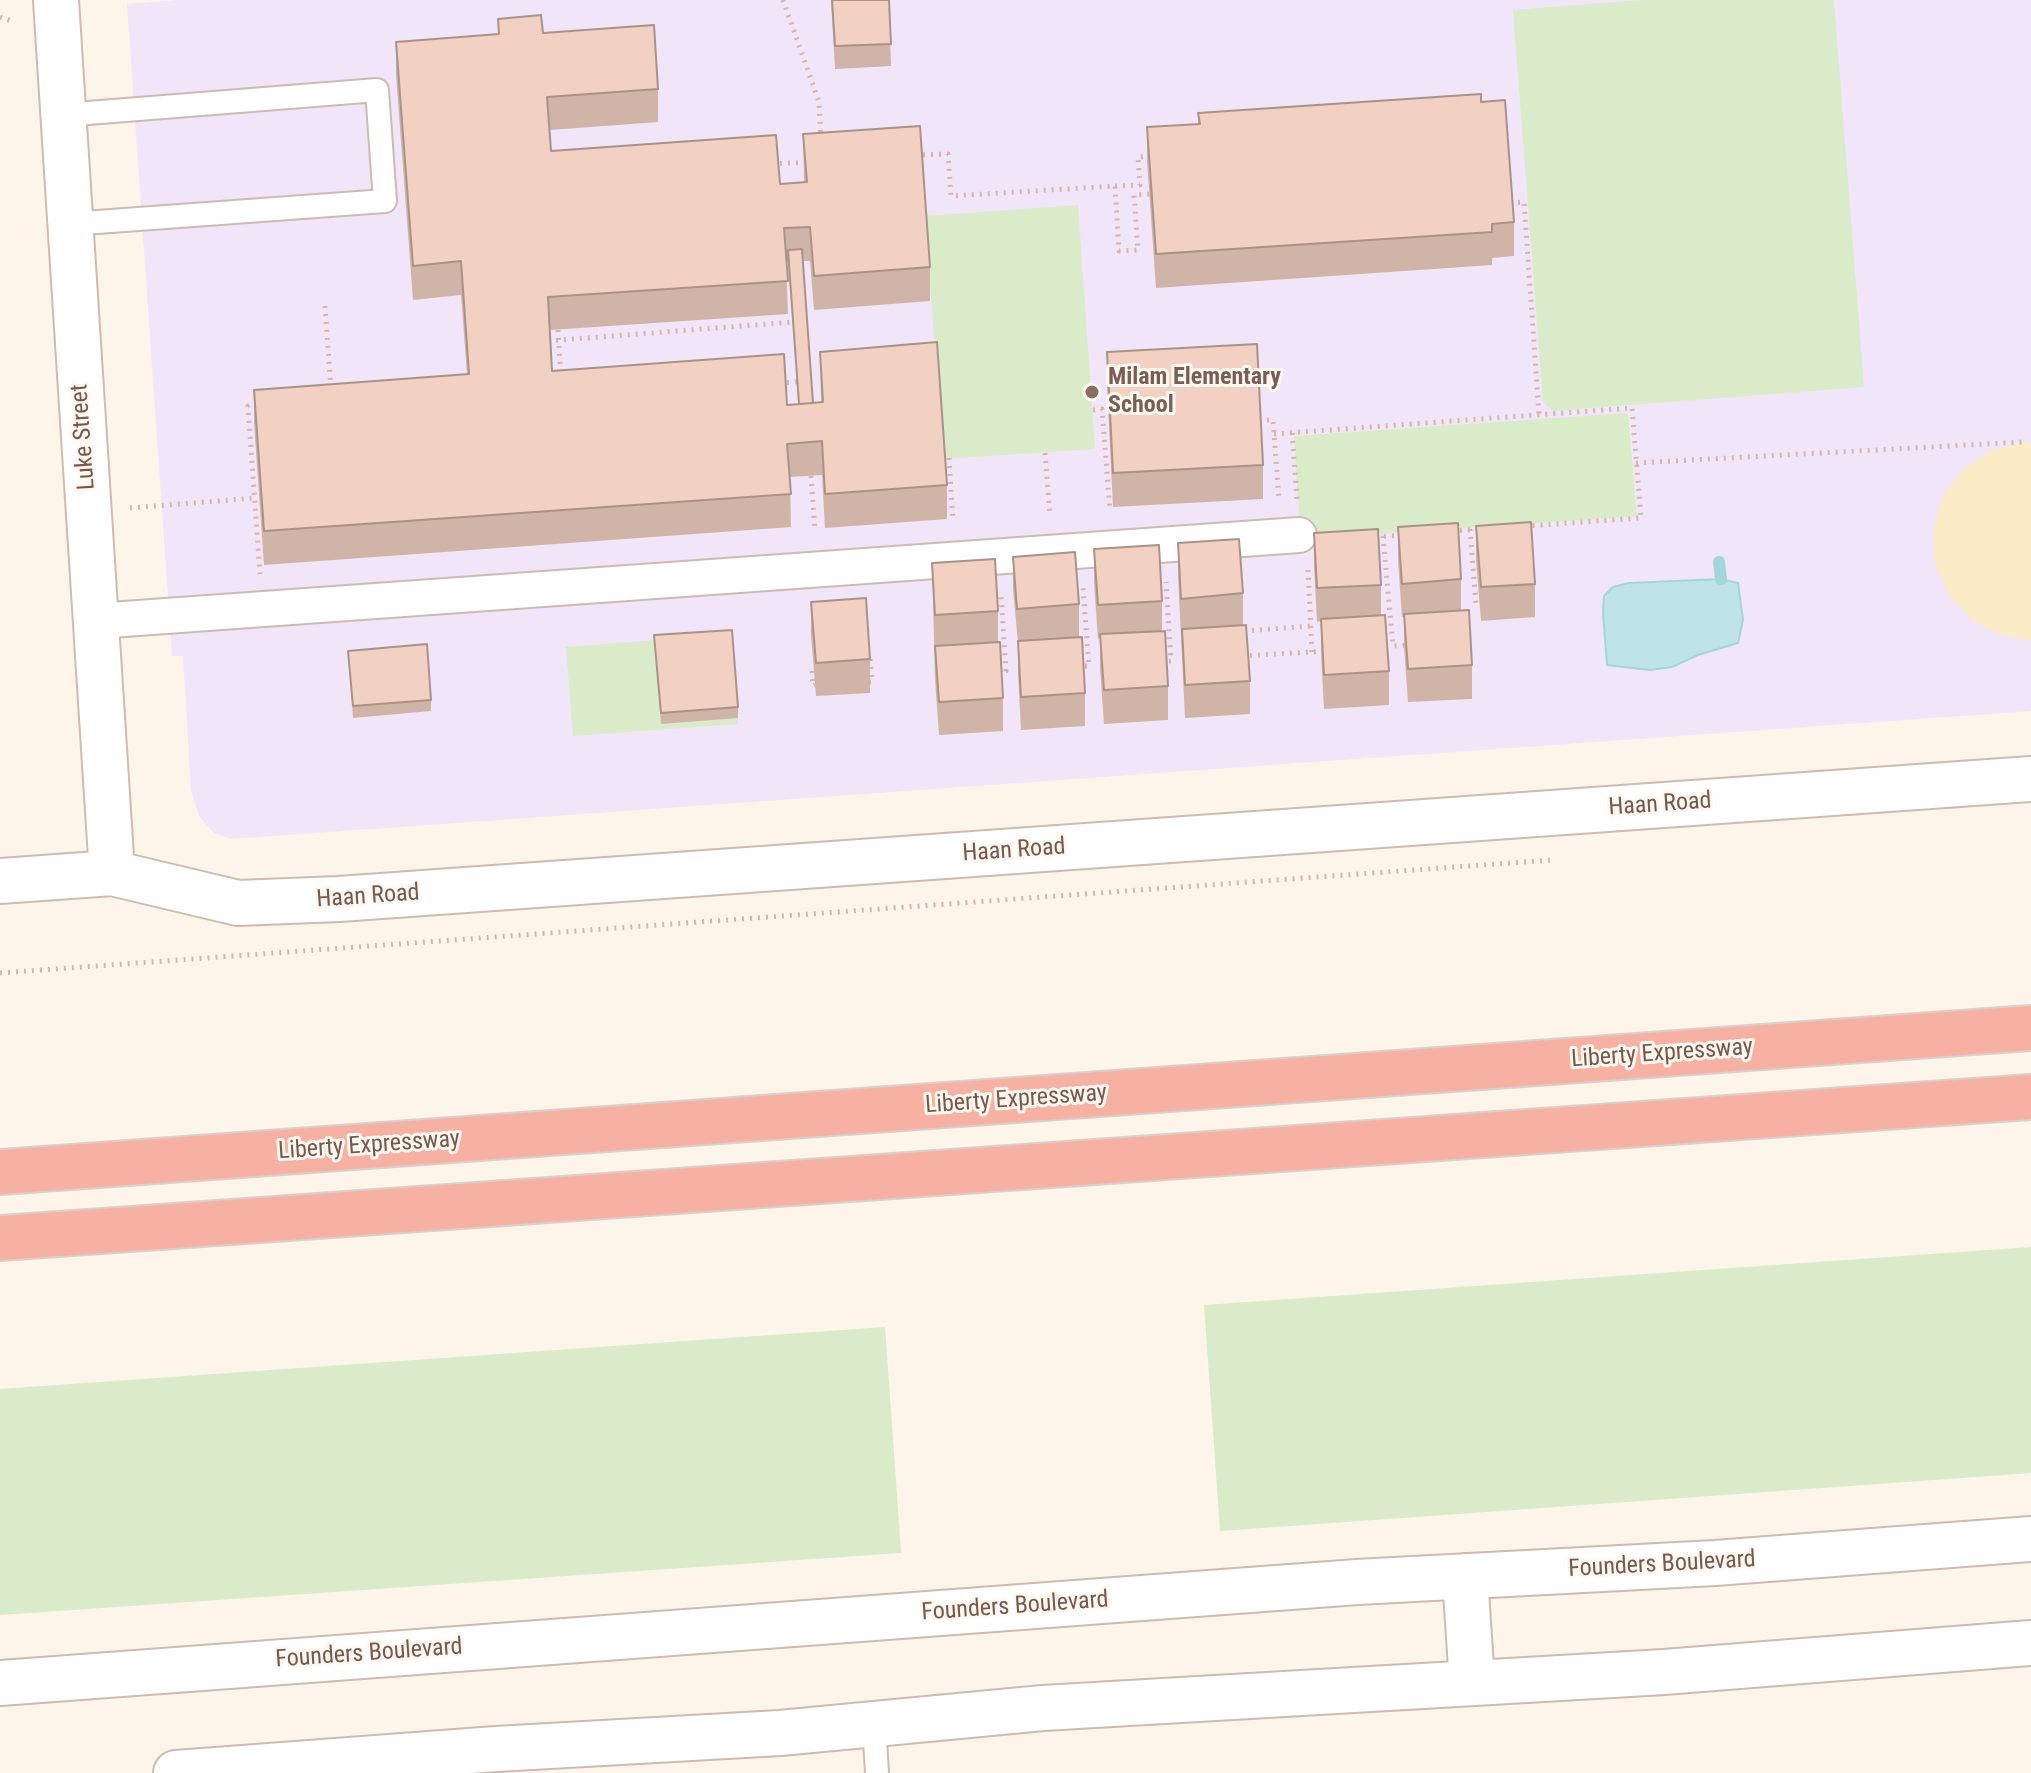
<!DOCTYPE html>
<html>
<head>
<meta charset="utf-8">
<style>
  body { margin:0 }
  canvas { display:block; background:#fdf4ea }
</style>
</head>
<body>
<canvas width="2031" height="1773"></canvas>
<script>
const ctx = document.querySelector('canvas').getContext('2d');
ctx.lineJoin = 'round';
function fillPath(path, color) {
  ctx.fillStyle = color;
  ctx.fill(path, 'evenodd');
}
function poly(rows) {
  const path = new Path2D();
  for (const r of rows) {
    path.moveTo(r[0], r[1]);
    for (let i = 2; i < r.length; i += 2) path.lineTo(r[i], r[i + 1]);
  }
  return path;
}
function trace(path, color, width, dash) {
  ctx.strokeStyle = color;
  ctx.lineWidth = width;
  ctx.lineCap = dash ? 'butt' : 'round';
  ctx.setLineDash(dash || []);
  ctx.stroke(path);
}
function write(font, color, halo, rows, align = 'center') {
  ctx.font = font + ' "Roboto Condensed",sans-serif';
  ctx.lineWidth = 6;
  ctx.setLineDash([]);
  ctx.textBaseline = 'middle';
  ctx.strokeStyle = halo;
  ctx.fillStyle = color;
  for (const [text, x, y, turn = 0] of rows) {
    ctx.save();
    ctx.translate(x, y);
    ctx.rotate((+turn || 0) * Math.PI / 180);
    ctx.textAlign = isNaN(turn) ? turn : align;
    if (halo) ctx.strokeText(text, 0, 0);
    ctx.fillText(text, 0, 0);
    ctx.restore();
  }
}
const education = poly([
  [179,0,2031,0,2031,711,231,839,214,833,199,816,191,790,183,656,172,656,127,4]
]);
const green = poly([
  [1642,0,1834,0,1864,387,1553,411,1543,402,1513,10],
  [1078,205,1095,449,943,459,925,216],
  [1628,413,1637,516,1301,539,1294,436],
  [732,634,738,724,573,736,566,647],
  [2031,1247,2031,1473,1220,1531,1204,1305],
  [885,1327,901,1553,0,1615,0,1389]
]);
const sand = poly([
  [2023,442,2031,442,2031,640,2000,635,1972,620,1950,597,1935,565,1933,531,1942,498,1962,470,1990,451]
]);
const water = poly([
  [1721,579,1738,583,1743,620,1738,643,1698,655,1672,667,1650,670,1607,665,1603,613,1604,596,1613,587,1629,583,1721,579]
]);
const stream = poly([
  [1719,562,1721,579]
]);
const path = poly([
  [783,0,819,102,821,140],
  [0,17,14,22],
  [915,155,948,154,951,196,1115,186,1119,251,1138,250,1134,195,1150,194],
  [772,164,810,162],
  [1115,186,1140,185,1138,157,1152,156],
  [1510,203,1524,202,1539,415],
  [325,306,331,389],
  [558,330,561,377],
  [548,341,793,322],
  [779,383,797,382],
  [257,405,248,406,260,574],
  [1093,410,1102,409,1110,511],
  [1259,420,1273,420,1279,500],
  [1292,433,1297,500],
  [1274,434,1632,408,1641,518,1527,526],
  [1045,453,1050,515],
  [949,458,953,521],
  [1636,463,2023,442],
  [811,476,815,531],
  [130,508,255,498],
  [1470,529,1476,604,1479,604],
  [1452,531,1482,529],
  [1383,536,1393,646,1409,645],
  [1376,537,1402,535],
  [1308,570,1312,652],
  [1244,631,1311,626],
  [1242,656,1328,651],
  [1161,662,1171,661,1166,582],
  [1077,666,1089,666,1083,587],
  [812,671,813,686,815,685],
  [998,672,1006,671,1001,594],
  [869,682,872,682,870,655],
  [0,973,1551,860]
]);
const service = poly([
  [63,115,377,90,385,201,70,224],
  [874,1724,877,1773]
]);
const pedestrian = poly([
  [96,621,1299,535]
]);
const minor = poly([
  [56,0,112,873]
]);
const tertiary = poly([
  [0,881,112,873,238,903,339,899,2031,779],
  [1465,1576,1472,1683],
  [0,1683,1357,1582,1715,1563,2031,1539],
  [176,1773,496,1749,780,1733,1043,1708,1664,1672,2031,1643]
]);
const motorway = poly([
  [0,1172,2031,1028],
  [0,1238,2031,1097]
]);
const wall = poly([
  [831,0,889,0,891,66,835,69],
  [498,19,543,33,658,89,658,122,550,130,551,151,780,184,804,182,803,134,930,267,930,301,814,310,810,261,803,261,813,403,821,402,820,352,947,485,947,519,825,528,822,475,790,477,791,527,264,565,254,423,254,390,467,374,461,295,413,300,396,75,396,42,498,34],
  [786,262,788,262,799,404,787,405,552,371,550,330,788,314],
  [1481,102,1514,222,1514,256,1492,258,1492,265,1156,288,1147,161,1147,127,1198,124,1198,113],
  [1107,352,1263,465,1263,499,1113,507,1107,386],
  [1476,526,1535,584,1535,617,1481,621,1476,560],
  [1398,527,1461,579,1461,610,1472,665,1472,699,1408,702,1404,647,1404,617,1402,617,1398,561],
  [1314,533,1381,585,1381,616,1389,671,1389,705,1324,709,1321,653,1321,621,1317,622,1314,566],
  [1178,543,1243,593,1243,625,1250,681,1250,714,1185,718,1178,576],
  [1094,549,1162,601,1162,631,1168,686,1168,720,1104,724,1100,668,1100,638,1098,639,1094,583],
  [1013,557,1079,604,1079,638,1085,693,1085,726,1021,730,1018,674,1018,642,1013,590],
  [932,563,998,611,998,642,1003,698,1003,731,939,735,935,679],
  [811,602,870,659,870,693,816,696,811,635],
  [654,635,738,707,738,718,661,724],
  [348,651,431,700,431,711,353,718]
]);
const building = poly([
  [832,0,889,0,891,44,835,46,832,0],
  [541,15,543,33,654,25,658,89,547,97,551,151,776,135,780,184,807,182,803,134,920,126,930,267,814,276,810,227,784,228,788,281,548,297,552,371,784,354,787,405,801,404,823,402,820,352,937,342,947,485,825,494,822,441,787,444,791,494,264,531,254,390,469,374,461,261,413,266,396,42,499,34,498,19,541,15],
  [1481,94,1481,102,1505,100,1514,222,1492,224,1492,232,1156,254,1147,127,1200,124,1198,113,1481,94],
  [802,249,813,403,799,404,788,250,802,249],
  [1257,344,1263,465,1113,473,1107,352,1257,344],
  [1531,522,1535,584,1481,587,1476,526,1531,522],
  [1458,523,1461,579,1402,584,1398,527,1458,523],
  [1378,529,1381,585,1317,588,1314,533,1378,529],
  [1239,539,1243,593,1181,599,1178,543,1239,539],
  [1159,545,1162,601,1098,605,1094,549,1159,545],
  [1075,552,1079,604,1017,609,1013,557,1075,552],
  [995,559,998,611,935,615,932,563,995,559],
  [866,598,870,659,816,663,811,602,866,598],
  [1469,610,1472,665,1408,669,1404,614,1469,610],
  [1385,615,1389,671,1324,675,1321,619,1385,615],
  [1246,625,1250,681,1185,685,1182,629,1246,625],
  [732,630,738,707,661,713,654,635,732,630],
  [1165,631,1168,686,1104,690,1100,634,1165,631],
  [1082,637,1085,693,1021,697,1018,641,1082,637],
  [1000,642,1003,698,939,702,935,646,1000,642],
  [427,644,431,700,353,706,348,651,427,644]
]);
const markers = [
  [1092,392,8,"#8d6e63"]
];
const educationNames = [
  ["Milam Elementary",1108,378],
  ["School",1108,406]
];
const streetNames = [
  ["Luke Street",84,437,-94],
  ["Haan Road",1660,805,-4],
  ["Haan Road",1014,851,-4],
  ["Haan Road",368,897,-4],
  ["Liberty Expressway",1662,1054,-4],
  ["Liberty Expressway",1016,1100,-4],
  ["Liberty Expressway",369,1146,-4],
  ["Founders Boulevard",1662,1565,-3],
  ["Founders Boulevard",1015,1607,-4],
  ["Founders Boulevard",369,1654,-4]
];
fillPath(education, '#f1e6f9');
fillPath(green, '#d9ebc8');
fillPath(sand, '#fbebc6');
fillPath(water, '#bee4e7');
trace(water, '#a4d5d9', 2);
trace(stream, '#a4d5d9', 12);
trace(service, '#cfbaaf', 26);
trace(pedestrian, '#cfbaaf', 38);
trace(minor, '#cfbaaf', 48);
trace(tertiary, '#cfbaaf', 48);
trace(motorway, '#d9d0cd', 48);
trace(path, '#d8b4a4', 5, [2, 6]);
trace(service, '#fff', 22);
trace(pedestrian, '#fff', 34);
trace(minor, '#fff', 44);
trace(tertiary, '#fff', 44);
trace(motorway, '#f6b1a2', 44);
fillPath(wall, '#d0b4a7');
fillPath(building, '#f2d1c2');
trace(building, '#a99288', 2);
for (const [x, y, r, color] of markers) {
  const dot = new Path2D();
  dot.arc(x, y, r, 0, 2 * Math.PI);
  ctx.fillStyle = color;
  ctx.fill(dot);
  trace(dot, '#fff8f1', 3);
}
write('bold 24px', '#785e54', '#fff8f1', educationNames, 'left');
write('24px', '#78584d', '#fff8f1', streetNames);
</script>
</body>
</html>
